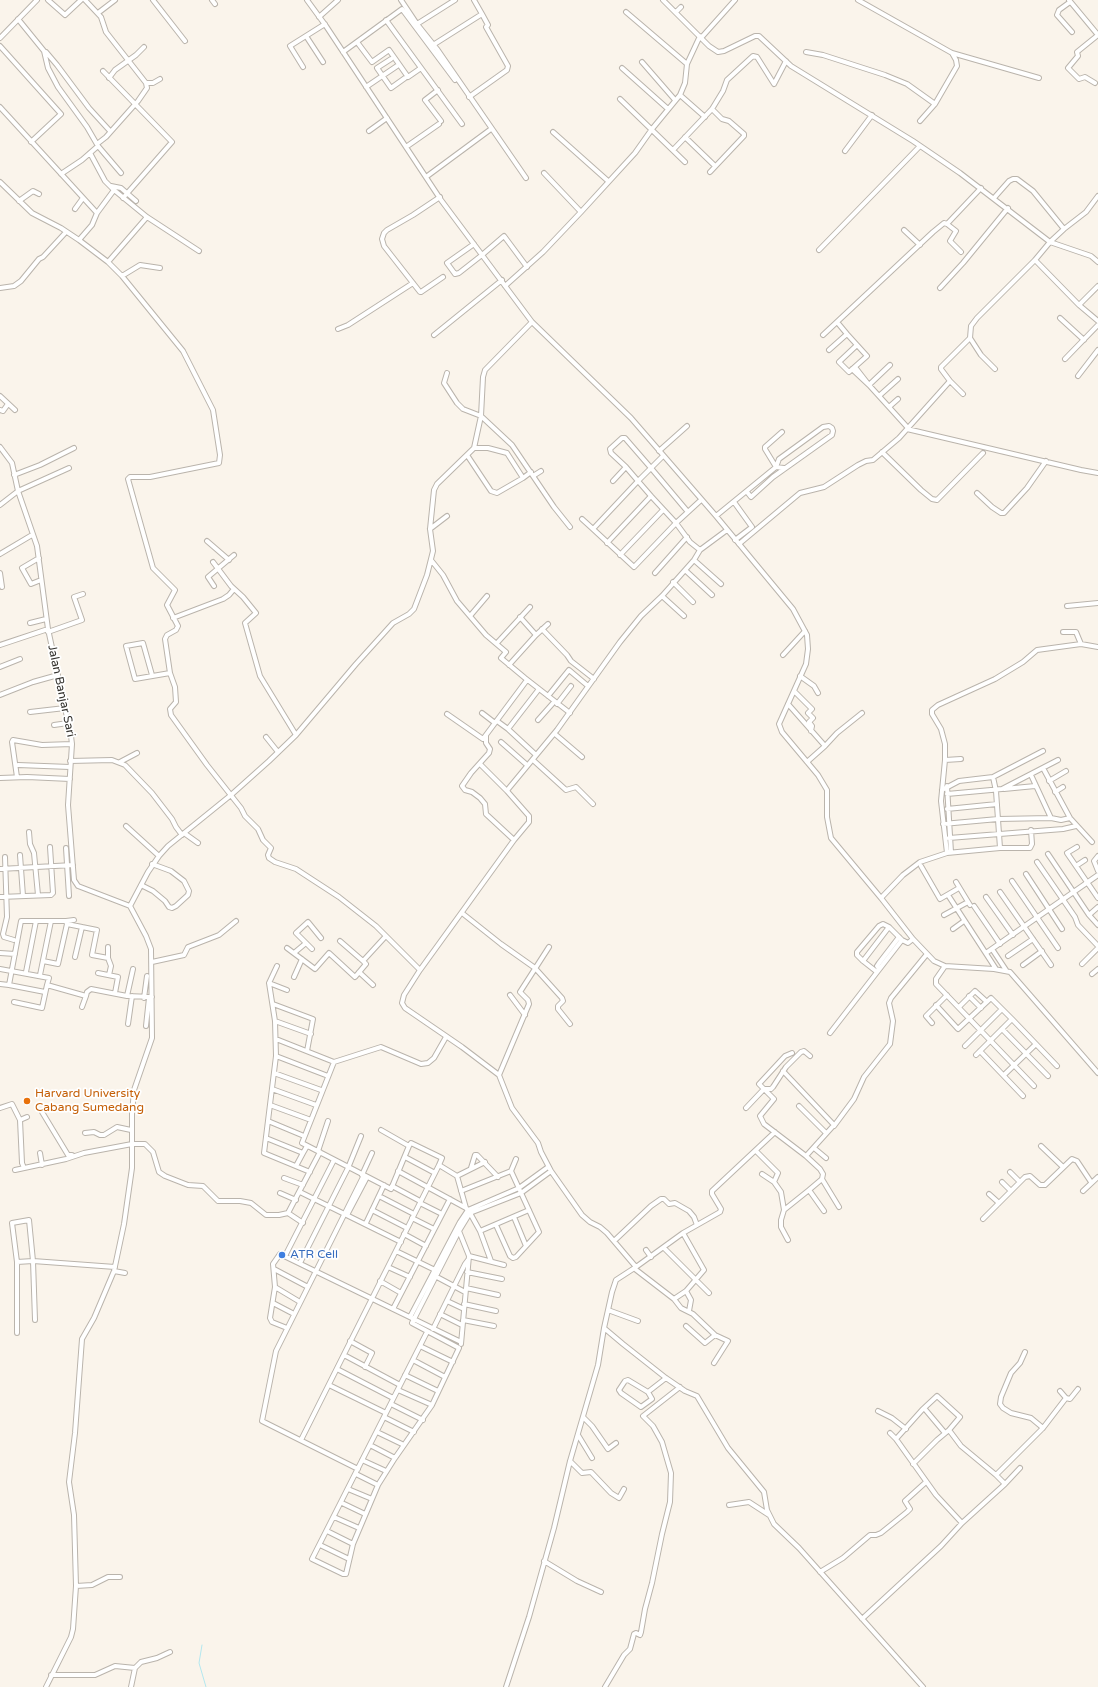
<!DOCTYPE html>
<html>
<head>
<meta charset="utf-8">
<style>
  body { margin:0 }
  canvas { display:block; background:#faf4eb }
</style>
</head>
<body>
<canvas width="1098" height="1687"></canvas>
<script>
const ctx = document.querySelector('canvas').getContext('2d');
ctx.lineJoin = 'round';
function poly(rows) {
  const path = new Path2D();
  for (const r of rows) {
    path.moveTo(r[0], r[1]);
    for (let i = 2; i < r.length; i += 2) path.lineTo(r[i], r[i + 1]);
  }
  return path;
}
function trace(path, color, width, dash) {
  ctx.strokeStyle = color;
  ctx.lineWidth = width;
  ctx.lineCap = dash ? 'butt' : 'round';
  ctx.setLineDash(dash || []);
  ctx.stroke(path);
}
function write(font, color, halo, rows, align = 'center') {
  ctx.font = font + ' "Varela Round",sans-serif';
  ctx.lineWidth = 3.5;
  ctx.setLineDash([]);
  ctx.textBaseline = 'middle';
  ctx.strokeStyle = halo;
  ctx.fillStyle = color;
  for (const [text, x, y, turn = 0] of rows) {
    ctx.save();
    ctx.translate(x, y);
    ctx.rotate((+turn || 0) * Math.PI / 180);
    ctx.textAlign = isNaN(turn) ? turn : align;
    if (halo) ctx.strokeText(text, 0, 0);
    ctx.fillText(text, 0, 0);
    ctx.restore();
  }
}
const stream = poly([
  [202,1645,199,1663,206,1687]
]);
const minor = poly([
  [48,0,65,15,81,0],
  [85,0,101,17,106,32,146,83,147,88,138,101,106,137,97,144],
  [153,0,185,41],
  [212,0,215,4],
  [307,0,326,26,441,200,532,322,631,418,716,516,793,609,807,635,808,649,806,664,779,724,782,732,818,775,827,790,827,817,831,838,881,898,913,939,934,961,945,966,994,969,1010,972,1098,1073],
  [401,0,417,24,455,0],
  [663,0,709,46,718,52,724,51,755,36,759,36,791,66,913,141,960,173,1050,242,1091,256,1098,262],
  [858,0,952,53,1039,78],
  [1069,0,1098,35],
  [1070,2,1059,10,1057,15,1072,32],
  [626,12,687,64],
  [676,12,681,7],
  [98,13,115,0],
  [319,17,338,0],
  [18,19,44,51,48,68,58,87,87,127,98,146,121,173],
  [386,20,462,124],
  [417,24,437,49,526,178],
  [306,36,323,62],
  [0,38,37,0],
  [701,38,735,0],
  [357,42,372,62,389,50,408,77,421,68],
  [433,45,482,14,474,0],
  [0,46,61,114,31,142],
  [46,52,57,65,89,108,110,131],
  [343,52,402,9,455,80],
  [806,52,823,55,885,75,907,84,935,104],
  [391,59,377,68,391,88,405,78],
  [642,62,675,100],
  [303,67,290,46,325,24],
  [622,68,668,109],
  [103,71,172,142,123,198],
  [109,78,115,70,136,55,144,47],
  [146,83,153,83,160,79],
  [1095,83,1085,77,1079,79,1068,68,1078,56,1077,52,1098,35],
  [366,87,397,66],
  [438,90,425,100,441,121],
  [680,95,705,117],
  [469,97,507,70,508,66,486,27,488,25,482,14],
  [620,99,685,162],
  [0,107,97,213],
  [920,121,935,104,957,66,956,60,952,53],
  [369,131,387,118],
  [553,132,608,181],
  [685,137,715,166],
  [406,147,439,124],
  [673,150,712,109,723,91,727,80,753,56,757,57,774,84,786,61],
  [845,151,872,115],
  [90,153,105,181,114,190,147,217,199,251],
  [710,172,744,136,744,134,729,121,722,119,712,109],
  [544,173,581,212],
  [61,174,82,160,98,146],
  [426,177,491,129],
  [0,182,32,213,61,228,79,240,108,262,122,276,183,351,213,410,220,455,219,463,150,477,130,477,128,479,153,568,175,590,167,605,178,626,176,630,167,635,165,639,170,673,135,679,126,646,143,643,152,675],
  [111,186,121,188,136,201],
  [440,197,413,215,387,230,384,233,382,239,384,246,420,292,421,292,443,277],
  [994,198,1009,181,1013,179,1017,179,1033,191,1064,229],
  [19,201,33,191,39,194],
  [75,209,83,198],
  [904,230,920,245],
  [79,240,92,225,97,213,114,190],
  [474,244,447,263,455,274,459,273,482,255,504,236,527,267],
  [819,250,920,146],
  [961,252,950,241,956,231,947,224,981,188],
  [1035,260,1079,305,1098,321],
  [108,262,147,217],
  [122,276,140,265,160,268],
  [505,286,543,252,581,212,635,153,652,129,680,95,685,83,687,64,700,36],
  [0,288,14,286,21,281,39,259,43,257,66,232],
  [940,288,963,263,1008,208],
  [1079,305,1098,286],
  [1060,318,1084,340],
  [837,322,847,334,867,356,849,372,839,362,857,345],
  [338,329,348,325,413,283],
  [434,335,502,280],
  [823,335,933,232,944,223,947,224],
  [970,338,981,355,995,369],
  [829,350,847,334],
  [1065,359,1098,325],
  [890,365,869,385,908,428],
  [852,369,869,385,855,367],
  [447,373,444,383,457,403,463,409,481,416,512,445,554,507,570,527],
  [1078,376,1098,350],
  [950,381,963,394],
  [0,396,15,410],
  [879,396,898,379],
  [889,407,898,399],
  [0,410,3,411,8,404],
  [907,429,1081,470,1098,473],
  [782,432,765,447,765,449,776,467,784,468],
  [0,447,12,463,18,491,37,546,48,629,71,736,72,744,68,805,74,880,78,886,130,906],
  [474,448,488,448,507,453,523,478,531,472],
  [659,451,687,426],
  [882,452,921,490,932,499,937,500,983,453],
  [467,455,491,491,497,493,523,478],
  [663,456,638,481,593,529,634,567,676,523,651,496,638,481,626,467,611,453,610,449,622,438,625,438,651,468,688,512],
  [14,475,40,465,74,448],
  [533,476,541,471],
  [613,481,626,467],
  [977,493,992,507,1001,513,1004,513,1027,488,1046,461],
  [701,500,676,523,690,542,700,550,694,560,662,596,641,616,620,642,557,730,509,788,507,791,529,816,529,822,514,840,420,970,404,995,402,1003,405,1008,462,1047,499,1075,512,1108,538,1143,541,1152,551,1171,582,1215,590,1222,600,1227,607,1233,636,1267,616,1280,612,1292,604,1328,623,1344,666,1378,685,1391,697,1396,728,1448,764,1492,767,1510,774,1524,799,1548,923,1687],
  [734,502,752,527,735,540],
  [0,505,18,491,69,468],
  [716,516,776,467,779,459,823,427,829,426,832,428,833,431,832,435,773,477,751,497,747,492],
  [582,519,593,529],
  [430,529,447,516],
  [207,541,229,560],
  [607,543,651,496],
  [739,544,800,493,824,487,858,465,866,461,873,460,899,438,950,381,941,369,941,367,970,338,971,326,977,318,1035,260,1050,242,1064,229,1086,212,1098,196],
  [700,550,727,530],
  [0,554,32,535],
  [620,555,663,510],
  [39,558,22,568,31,584,41,580],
  [431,560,443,575,457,601,486,635,506,652,501,658,525,678,570,713],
  [694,560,721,584],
  [213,562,231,586,243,597,256,613,245,623,260,676,296,735],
  [685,570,712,595],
  [0,573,2,587],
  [655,573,687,537],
  [673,582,693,602],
  [214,586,208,577,234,555],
  [662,596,684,616],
  [1067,606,1098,603],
  [470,616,487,596],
  [520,617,536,635],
  [173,618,223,599,229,595,234,589],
  [30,623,46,619],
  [542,629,567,655,571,661,594,679],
  [48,632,82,620,74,597,83,594],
  [1063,632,1076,632,1081,644],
  [497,643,530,607],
  [0,645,48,629],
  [783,655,805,631],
  [509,665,536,635,548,624],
  [0,667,20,659],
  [170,673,175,687,176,702,170,709,171,715,207,765,241,808,245,816,258,829,263,840,271,848,268,855,269,858,275,862,296,869,339,897,376,926,420,970],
  [800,676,814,686,818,693],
  [794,691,812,709,808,713,813,718,809,722,812,726,811,731],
  [0,695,33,682,58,675],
  [548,696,569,670,588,686],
  [557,704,571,686],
  [788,704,825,746,807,762],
  [30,712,65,708],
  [482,713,495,723],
  [447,714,483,739,527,680],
  [538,720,554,702],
  [497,721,508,729,536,755],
  [54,725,68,723],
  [508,729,539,689],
  [555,734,582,757],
  [486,736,486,743,490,749,489,753,471,773,462,786,465,790,472,792,480,798,485,804,486,814,514,840],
  [266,737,278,752],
  [501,742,527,765],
  [825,746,837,733,862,713],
  [533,760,566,790,576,787,593,804],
  [945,760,961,759],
  [70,761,112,760,125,765,152,793,172,819,176,827,182,835],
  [120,762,137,753],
  [480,764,507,791],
  [18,765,70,767],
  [1043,768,1070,818,1092,842],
  [1031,775,1051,818],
  [17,777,12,742,13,740,42,745,72,744],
  [993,777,1043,751],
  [0,778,27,777,70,779],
  [1049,781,1066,771],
  [947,786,951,852],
  [1004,789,1035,786],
  [1055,792,1063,787],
  [947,794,1002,789,1058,760],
  [947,809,997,804],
  [943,824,998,819,1051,818,1061,820,1070,818],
  [126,826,159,856],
  [29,832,30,844,34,853,38,895],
  [184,833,198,843],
  [949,838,1063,829,1076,826],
  [1077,847,1067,853,1098,898],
  [66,848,69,896],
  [1000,848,1030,848,1032,844,1031,830],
  [947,853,941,801,945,760,945,744,941,729,932,714,932,710,938,705,995,679,1023,662,1037,650,1081,644,1098,647],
  [1048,854,1089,915],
  [20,855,23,896],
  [1098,856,1094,861,1098,871],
  [5,857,7,917,3,934,4,937,14,940],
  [1037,862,1075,917,1078,925,1098,946],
  [921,866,940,899,959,888],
  [1076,866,1085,860],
  [0,869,73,865],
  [1026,874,1062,929],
  [1012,881,1058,948],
  [956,882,970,905],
  [141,885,153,891,165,901,169,907,172,908,176,906,188,895,189,891,184,881,171,871,152,864],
  [1000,892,1051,965],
  [948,895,996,969],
  [0,897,51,895,53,893,50,847],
  [986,897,1013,935],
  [881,898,903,875,920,862,947,853,1000,848,996,791,993,777,959,781,942,790],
  [130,906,148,872,159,856,168,846,231,795,269,761,296,735,356,664,393,623,409,614,414,609,427,575,433,551,430,529,434,490,437,484,474,448,481,416,483,377,485,370,532,322],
  [974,906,1000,944],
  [1098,907,1089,915,1098,925],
  [462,913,501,944,535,968,562,998,563,1001,558,1006,558,1009,570,1024],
  [944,915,968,902],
  [66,921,74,920],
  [953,929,964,921],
  [340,941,363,961,385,937],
  [306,943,312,949],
  [108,947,108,958],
  [287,948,315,969,329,953,355,977,366,964,363,961],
  [992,949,1006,970],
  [0,953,15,954],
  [294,953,306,943,296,933,308,922,321,938],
  [986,953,1098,875],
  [1008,956,1033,939],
  [75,957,82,927],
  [43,961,58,964,67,924],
  [863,961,857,955,857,952,879,926,883,924,889,927,902,940,908,943,913,939],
  [152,962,184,955,188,947,219,935,236,921],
  [1082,964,1098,948],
  [1023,965,1042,951],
  [277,966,269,983,275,1021,276,1056,264,1153,310,1172],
  [945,966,936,979,936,984,1034,1086],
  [0,969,49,978,47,985,86,996,87,992,91,989,127,996,152,997],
  [879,969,877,966,879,963,899,937],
  [26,972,36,921],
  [359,972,373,985],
  [877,972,863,961,889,927],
  [98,973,118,977,115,993],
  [1092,974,1098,969],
  [40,975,51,921],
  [294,977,302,959],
  [269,983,287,990],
  [0,984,9,985],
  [45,992,9,985,21,921,66,921,67,924,97,930,92,955,108,958,111,966,109,975],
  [510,995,525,1015],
  [127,996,133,969],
  [969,996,981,1008],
  [144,998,147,976],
  [14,1002,42,1008,47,985],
  [273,1004,313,1019,307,1051],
  [936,1005,958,1029,991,998,1012,1019,976,1055],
  [82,1007,86,996],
  [959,1007,975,991,987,1002],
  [1012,1019,1057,1066],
  [275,1021,311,1034],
  [932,1023,926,1016,947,995],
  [128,1024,132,996],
  [146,1026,149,998],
  [1002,1029,1048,1076],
  [830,1033,902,940],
  [276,1039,334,1062,381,1047,421,1064,428,1063,434,1058,446,1037],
  [965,1046,1002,1009],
  [980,1051,1023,1096],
  [792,1053,785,1056,759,1084,774,1099,760,1116,764,1124,806,1156],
  [276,1056,328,1076],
  [334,1062,302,1143,391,1189,409,1146],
  [783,1071,834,1125,806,1156,820,1169,823,1174,822,1179,809,1190,824,1211],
  [274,1073,321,1090],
  [499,1075,529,1004,528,1000,520,992,549,947],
  [1004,1075,1036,1044],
  [272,1089,316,1105],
  [270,1105,311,1120],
  [799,1106,826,1133],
  [0,1108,12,1104,20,1120],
  [746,1108,764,1089,771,1089,773,1087,786,1067,801,1052,804,1051,810,1056],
  [42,1112,68,1155,72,1155],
  [268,1121,304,1136],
  [834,1126,854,1099,864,1077,890,1044,893,1021,889,1003,891,998,927,954],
  [381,1130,409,1146,411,1143,442,1158,439,1165,457,1176,466,1208,470,1213,459,1231,412,1323,459,1348,432,1405,395,1458,378,1485,353,1544,346,1574,343,1574,312,1559,427,1332],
  [85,1133,94,1132,100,1135,104,1135,117,1127,131,1130],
  [266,1138,303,1153,307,1146],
  [1041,1146,1063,1167],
  [814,1148,826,1158],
  [318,1151,328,1121],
  [756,1151,778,1173,774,1182],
  [40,1153,42,1165],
  [405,1157,435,1173],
  [296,1166,303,1153],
  [24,1168,22,1163,20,1120,27,1117],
  [471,1168,475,1155,477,1155,498,1177],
  [15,1170,66,1159,84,1153,132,1144,145,1144,153,1152,159,1172,165,1176,188,1185,203,1186,218,1201,240,1201,251,1203,266,1215,279,1215,288,1213,320,1152],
  [398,1171,466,1208],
  [1010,1172,1020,1182],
  [762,1174,774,1182,781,1192,784,1210,781,1220,781,1227,788,1240],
  [362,1175,372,1153],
  [457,1176,485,1162],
  [284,1178,303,1185],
  [822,1179,839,1207],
  [1002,1182,1011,1191],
  [392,1186,420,1201],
  [461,1191,511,1171,516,1159],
  [1083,1191,1098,1177],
  [300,1192,401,1242],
  [280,1193,296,1200],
  [989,1194,999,1203],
  [379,1196,414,1214],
  [420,1203,442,1214],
  [372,1210,407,1228],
  [784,1210,809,1190],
  [288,1213,303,1223],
  [347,1215,367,1177],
  [514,1217,526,1246],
  [412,1218,434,1229],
  [983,1219,1025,1177,1030,1176,1040,1185,1045,1185,1072,1159,1077,1161,1091,1182],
  [366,1223,384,1185],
  [496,1225,510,1256,513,1258,516,1257,539,1232,511,1171],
  [459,1231,469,1256,461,1344],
  [480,1231,529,1210],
  [404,1234,426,1246],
  [614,1241,651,1206,661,1199,664,1199,669,1204,675,1203,689,1211,694,1217,697,1225],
  [664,1248,709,1293],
  [646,1250,651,1257],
  [396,1251,435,1270],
  [285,1256,334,1160],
  [469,1256,504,1265],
  [491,1261,480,1231,470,1213,521,1193,551,1171],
  [17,1262,33,1261,115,1267],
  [300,1263,348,1168,361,1136],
  [388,1267,410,1277],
  [636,1267,683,1233,720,1212,721,1209,712,1194,712,1191,775,1132],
  [274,1269,308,1287],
  [635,1269,674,1299,686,1291,704,1270,683,1233],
  [114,1271,125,1273],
  [467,1272,502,1279],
  [435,1276,465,1292],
  [380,1281,401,1293],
  [275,1287,300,1302],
  [466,1288,498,1295],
  [686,1291,691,1300,689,1311],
  [674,1299,681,1308,693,1314,715,1335,728,1341,714,1363],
  [447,1301,464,1309],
  [273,1303,294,1314],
  [464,1304,496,1311],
  [393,1309,450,1199],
  [608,1310,638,1321],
  [440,1314,462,1325],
  [410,1317,460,1222,468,1210,519,1188,548,1167],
  [463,1320,494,1326],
  [686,1326,705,1343,715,1335],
  [287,1328,272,1322,270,1318,275,1287,273,1264,280,1254,461,1342],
  [433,1329,465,1264,468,1260],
  [17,1333,17,1262,12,1223,29,1220,33,1261,35,1320],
  [350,1341,372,1353,365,1367],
  [420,1346,453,1362],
  [1025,1352,1020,1363,1011,1373,1001,1397,1000,1404,1003,1408,1011,1413,1031,1418,1043,1428],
  [344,1355,400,1385],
  [413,1360,445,1377],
  [337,1369,393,1398],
  [405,1375,438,1391],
  [329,1385,386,1413],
  [398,1390,432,1405],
  [1060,1391,1066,1398],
  [648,1392,652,1399,641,1407,621,1393,619,1390,625,1381,628,1380,648,1392,666,1378],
  [391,1404,423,1420],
  [924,1408,945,1433],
  [878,1411,892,1418,906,1429],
  [384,1417,414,1432],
  [583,1417,592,1426,608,1449,616,1443],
  [377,1432,404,1445],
  [890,1433,896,1439,936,1495,962,1523],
  [578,1435,592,1458],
  [896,1439,922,1410,937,1396,960,1417,949,1430],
  [301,1440,439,1165],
  [370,1445,395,1458],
  [362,1460,386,1471],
  [570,1461,582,1473,591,1472,611,1493,619,1498,624,1489],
  [913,1464,937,1440,949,1430,961,1446,996,1475],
  [358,1469,262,1421,276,1351,364,1175],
  [356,1474,378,1485],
  [1005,1484,1020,1468],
  [348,1489,372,1499],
  [342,1503,365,1514],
  [729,1505,749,1502,769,1515],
  [334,1517,359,1528],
  [327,1531,353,1544],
  [320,1545,349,1559],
  [544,1561,577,1581,601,1592],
  [820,1572,843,1558,870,1535,876,1535,881,1533,907,1512,910,1509,905,1501,926,1482],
  [76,1586,92,1585,108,1577,120,1577],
  [862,1619,941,1546,962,1523,1005,1484,996,1475,1043,1428,1066,1398,1070,1399,1078,1389],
  [51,1675,95,1675,115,1666,135,1668,141,1662,157,1658,170,1652],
  [46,1687,71,1637,73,1629,76,1586,74,1515,69,1482,75,1433,82,1339,94,1318,114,1271,124,1224,132,1168,132,1114,134,1090,152,1038,151,949,146,936,130,906],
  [131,1687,135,1668],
  [506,1687,529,1617,554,1528,570,1461,598,1365,604,1328],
  [605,1687,624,1655,630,1649,634,1634,636,1633,640,1635,641,1632,645,1609,652,1583,662,1534,670,1502,671,1473,662,1442,653,1426,643,1416,680,1387]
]);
const markers = [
  [27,1101,4,"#e8710a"],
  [282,1255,4,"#3f7fe0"]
];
const streetNames = [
  ["Jalan Banjar Sari",61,691,78]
];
const foodNames = [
  ["Harvard University",35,1094],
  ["Cabang Sumedang",35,1108]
];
const shopNames = [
  ["ATR Cell",290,1255]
];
trace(stream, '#b3e7ef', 1);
trace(minor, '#bab4ac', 6);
trace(minor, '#fff', 4);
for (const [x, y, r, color] of markers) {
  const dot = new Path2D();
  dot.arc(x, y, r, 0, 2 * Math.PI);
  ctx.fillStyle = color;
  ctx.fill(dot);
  trace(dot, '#fff', 1.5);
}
write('12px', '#35332f', '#fff', streetNames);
write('12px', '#c56008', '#fff', foodNames, 'left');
write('12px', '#366cbe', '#fff', shopNames, 'left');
</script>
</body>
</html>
